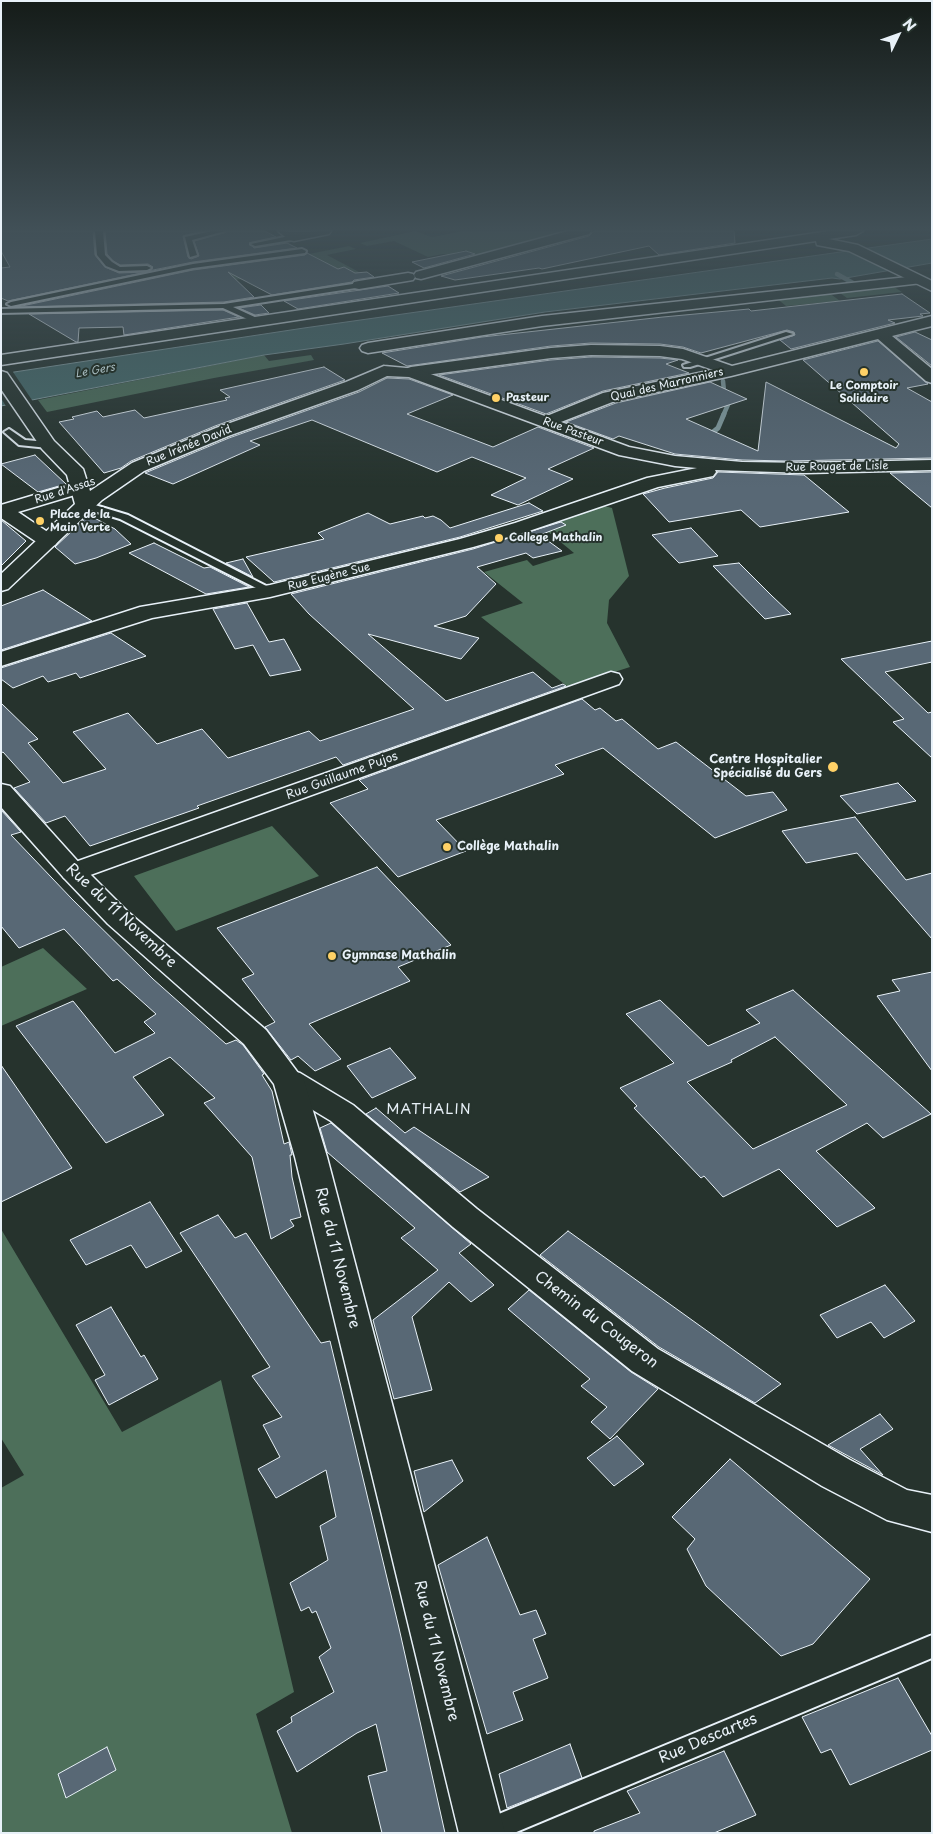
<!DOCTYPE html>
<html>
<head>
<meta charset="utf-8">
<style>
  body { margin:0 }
  #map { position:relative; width:933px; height:1834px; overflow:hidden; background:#26332d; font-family:"Playpen Sans",sans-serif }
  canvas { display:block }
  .frame { position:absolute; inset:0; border:2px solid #e8f1f8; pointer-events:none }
  .north { position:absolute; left:873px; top:10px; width:50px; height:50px; -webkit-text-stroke:4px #26332d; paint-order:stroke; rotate:48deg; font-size:14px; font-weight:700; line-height:20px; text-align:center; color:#e8f1f8 }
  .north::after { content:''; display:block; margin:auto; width:18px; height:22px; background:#e8f1f8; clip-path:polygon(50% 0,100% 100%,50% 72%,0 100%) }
</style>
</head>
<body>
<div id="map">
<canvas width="933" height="1834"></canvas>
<div class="frame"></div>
<div class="north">N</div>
</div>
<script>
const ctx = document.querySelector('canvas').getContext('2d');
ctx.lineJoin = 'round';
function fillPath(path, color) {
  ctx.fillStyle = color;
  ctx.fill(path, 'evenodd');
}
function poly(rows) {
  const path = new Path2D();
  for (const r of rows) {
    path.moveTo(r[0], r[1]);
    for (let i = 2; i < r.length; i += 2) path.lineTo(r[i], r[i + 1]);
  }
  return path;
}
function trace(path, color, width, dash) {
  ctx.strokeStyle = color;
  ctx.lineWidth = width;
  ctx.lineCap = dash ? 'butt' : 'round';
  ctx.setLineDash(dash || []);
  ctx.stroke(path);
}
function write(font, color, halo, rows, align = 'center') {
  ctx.font = font + ' "Playpen Sans",sans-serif';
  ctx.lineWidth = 4;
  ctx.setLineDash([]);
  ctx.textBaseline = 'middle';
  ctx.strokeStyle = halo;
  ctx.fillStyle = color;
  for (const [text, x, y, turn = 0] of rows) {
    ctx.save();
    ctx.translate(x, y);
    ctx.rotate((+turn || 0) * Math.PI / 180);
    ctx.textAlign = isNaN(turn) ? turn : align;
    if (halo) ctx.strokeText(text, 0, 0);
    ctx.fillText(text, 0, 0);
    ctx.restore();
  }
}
const green = poly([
  [415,231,432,237,463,231,577,231,480,257,465,250,455,253,452,256,443,254,428,257,394,241,367,246,360,243],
  [349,246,356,249,327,255,359,272,355,273,344,267,339,269,345,272,216,281,222,274,216,266,251,260,260,268,284,263,277,256,305,253,309,254],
  [891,285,902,292,847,298,837,291],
  [828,292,840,301,786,306,775,297],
  [264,355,269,361,311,355,314,360,214,378,47,412,38,400],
  [604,506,612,508,629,576,609,600,607,623,630,667,568,687,481,617,523,603,484,572,527,560,533,566,574,553,541,526],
  [272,826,319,876,176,931,134,876],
  [43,948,87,989,1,1026,1,967],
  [1,1229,122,1432,221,1380,294,1692,256,1714,292,1833,1,1833,1,1488,24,1475,1,1438]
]);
const water = poly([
  [932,239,932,263,840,279,832,278,545,312,344,344,264,355,1,406,1,374,304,328,932,239]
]);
const pier = poly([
  [14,369,13,372,34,403,7,408,1,398,1,371]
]);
const streamFar1 = poly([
  [837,274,853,283],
  [723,381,724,391,729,395],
  [723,416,730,400]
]);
const stream = poly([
  [707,437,718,428,724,414]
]);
const building = poly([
  [1,231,93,231,95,255,105,267,119,273,146,272,8,301,1,298,1,268,10,267,1,251,1,231],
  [105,231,203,231,183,236,188,257,191,259,199,256,194,241,227,231,265,231,276,237,249,243,254,248,287,243,297,248,193,262,148,271,153,267,148,264,120,265,113,261,107,254,105,231],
  [594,231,734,231,735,243,659,255,649,246,542,269,539,268,455,280,441,276,589,236,594,231],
  [466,251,475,254,424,268,412,262,466,251],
  [307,253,338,269,344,267,355,273,367,272,374,277,354,280,352,282,272,295,228,272,254,297,224,302,17,307,193,270,305,255,307,253],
  [388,286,399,293,298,309,284,301,388,286],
  [902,294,930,313,920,314,923,316,888,320,895,323,791,349,780,340,795,335,794,332,787,330,701,353,683,347,660,344,591,343,551,346,407,366,382,353,482,337,663,317,749,309,751,311,902,294],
  [261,305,269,313,255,315,239,308,261,305],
  [223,310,239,317,124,335,123,327,79,328,78,342,76,342,29,314,223,310],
  [915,332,932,340,932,366,896,337,915,332],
  [878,341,928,384,907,388,932,402,932,458,787,461,742,460,675,454,619,436,613,439,566,422,616,403,710,382,747,399,686,419,758,451,766,382,896,448,899,444,803,360,878,341],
  [591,357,660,358,678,360,666,364,689,373,603,391,546,414,439,375,551,360,591,357],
  [324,367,345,380,215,426,131,461,121,468,104,473,59,422,74,419,72,417,97,411,103,417,135,410,144,418,227,400,225,398,230,397,220,390,324,367],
  [387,378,409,379,453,395,407,414,493,447,538,427,594,448,548,469,573,479,518,505,491,495,526,478,472,457,437,472,312,420,250,441,260,445,173,484,145,473,229,438,359,392,387,378],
  [35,455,66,484,38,492,1,464,35,455],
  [718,472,804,475,849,512,760,527,741,510,669,522,643,494,665,488,713,478,718,472],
  [932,472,932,508,890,473,932,472],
  [529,503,543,511,460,537,274,582,246,557,324,539,318,533,368,513,390,524,423,516,425,518,433,516,441,520,450,528,529,503],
  [89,515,115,529,131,544,96,558,75,564,55,547,89,515],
  [1,520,26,541,1,566,1,520],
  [561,522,566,525,540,535,562,551,533,558,526,553,477,567,496,584,466,616,434,626,479,638,461,659,368,634,446,701,533,672,552,688,563,684,566,686,343,765,336,757,197,806,199,808,90,846,65,816,46,823,14,788,30,782,3,752,1,753,1,703,38,739,28,743,63,783,106,769,73,732,128,713,157,744,202,729,228,758,309,731,320,741,414,709,309,614,291,594,473,549,561,522],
  [691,528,718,556,679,563,652,535,691,528],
  [154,543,204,568,210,567,249,587,206,594,129,553,154,543],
  [243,559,253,577,226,563,243,559],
  [739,563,772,596,791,614,765,619,713,566,739,563],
  [43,590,92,621,1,650,1,606,43,590],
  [247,603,269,642,284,639,301,670,270,676,253,645,235,649,213,609,247,603],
  [111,633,146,656,80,678,76,673,48,682,43,676,13,688,1,679,1,668,111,633],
  [932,641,932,662,885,672,928,713,932,712,932,758,893,722,904,719,841,659,932,641],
  [582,699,595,710,600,708,616,721,622,719,658,749,676,742,746,796,773,792,787,810,715,838,603,748,555,765,564,774,436,820,466,851,398,877,330,803,368,789,359,780,582,699],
  [898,783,916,801,857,814,840,796,898,783],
  [1,810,21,832,11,835,72,899,153,979,226,1044,236,1040,243,1045,264,1074,262,1075,272,1091,284,1144,289,1142,292,1155,290,1155,292,1177,301,1217,290,1220,294,1226,271,1239,252,1157,204,1103,215,1098,170,1057,133,1077,164,1115,106,1143,16,1026,73,1001,115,1053,155,1033,144,1022,156,1014,117,979,113,981,64,929,19,948,1,926,1,810],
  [855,817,906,880,932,873,932,939,857,853,806,863,782,831,855,817],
  [377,867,451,945,398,967,410,981,309,1024,341,1059,315,1071,298,1056,291,1060,265,1027,275,1022,242,979,254,974,217,928,377,867],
  [932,972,932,1071,877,996,900,991,892,980,932,972],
  [793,990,931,1114,883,1138,867,1123,816,1151,875,1208,837,1227,779,1169,723,1197,704,1176,701,1178,634,1108,637,1106,620,1088,674,1063,626,1014,660,1000,708,1046,760,1023,746,1010,793,990],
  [775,1037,847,1105,753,1149,687,1082,732,1062,731,1060,775,1037],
  [390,1048,416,1078,372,1098,347,1066,390,1048],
  [1,1065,72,1168,1,1202,1,1065],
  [376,1108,405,1133,414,1127,489,1177,460,1192,366,1114,376,1108],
  [331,1123,471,1244,459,1253,494,1285,471,1302,449,1282,412,1317,432,1390,394,1399,373,1320,438,1270,401,1238,415,1228,327,1152,320,1128,331,1123],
  [150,1202,182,1251,146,1268,131,1245,86,1265,70,1240,150,1202],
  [218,1215,235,1238,246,1233,321,1343,330,1341,399,1628,445,1833,382,1833,368,1776,387,1771,376,1724,357,1733,297,1772,277,1731,292,1722,291,1717,334,1692,319,1657,331,1648,316,1611,312,1613,309,1607,301,1611,290,1583,328,1560,320,1526,336,1517,326,1470,276,1498,258,1469,280,1457,263,1425,282,1417,252,1376,270,1367,180,1233,218,1215],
  [568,1231,781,1384,755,1403,659,1347,540,1255,568,1231],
  [885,1285,915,1321,884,1338,871,1322,837,1338,820,1315,885,1285],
  [529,1290,631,1372,658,1389,610,1439,591,1422,607,1407,581,1386,590,1379,508,1309,529,1290],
  [111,1307,141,1357,144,1355,158,1379,109,1405,95,1380,105,1375,76,1325,111,1307],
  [880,1414,893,1429,860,1449,883,1475,828,1445,880,1414],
  [617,1436,644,1464,614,1486,587,1458,617,1436],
  [730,1459,870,1579,813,1644,781,1656,706,1586,687,1549,695,1539,672,1517,730,1459],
  [452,1460,463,1481,424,1512,414,1471,452,1460],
  [487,1537,520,1615,536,1610,546,1634,533,1639,548,1678,513,1692,523,1720,487,1734,438,1565,487,1537],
  [898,1678,932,1736,932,1750,850,1785,831,1749,821,1753,802,1717,898,1678],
  [570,1744,582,1778,507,1808,499,1774,570,1744],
  [107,1747,116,1770,66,1798,58,1774,107,1747],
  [724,1751,756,1815,714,1833,594,1833,594,1831,640,1813,627,1791,724,1751]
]);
const service = poly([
  [95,231,103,231,105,255,112,262,120,267,147,266,151,268,147,270,119,271,106,266,97,255,95,231],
  [212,231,225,231,192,240,197,255,190,257,185,237,212,231],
  [294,235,298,237,297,239,255,246,251,244,294,235],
  [302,249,306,251,305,253,193,268,11,306,7,304,11,302,193,264,302,249],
  [359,283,362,283,362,287,233,307,259,319,260,321,256,323,223,308,1,313,1,309,224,304,359,283],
  [786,332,793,334,690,367,684,367,683,365,786,332],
  [9,429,25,440,48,442,53,445,48,448,19,445,4,432,9,429],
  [85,502,128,515,276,591,274,593,266,593,120,519,81,507,80,505,85,502],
  [932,1635,932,1658,514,1833,474,1833,477,1823,932,1635]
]);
const minor = poly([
  [278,231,296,232,331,231,329,234,294,241,289,240,278,231],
  [568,231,591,231,589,234,421,279,416,278,414,275,416,272,568,231],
  [408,273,413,274,415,277,413,280,359,289,354,288,352,285,354,282,359,281,408,273],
  [917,276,922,277,924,280,922,283,542,326,368,353,362,351,360,348,362,345,368,343,542,316,917,276],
  [932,316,932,326,892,336,932,369,932,383,926,381,878,339,731,376,615,401,548,427,542,426,539,422,542,418,603,393,713,370,682,359,660,356,591,355,551,358,411,377,405,375,403,372,405,369,411,367,551,348,591,345,660,346,683,349,732,366,932,316],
  [81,481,88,483,90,487,88,491,18,512,55,537,58,541,55,545,48,547,41,545,1,518,1,505,81,481],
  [611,672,619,674,622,679,619,684,82,878,73,880,64,878,60,872,64,866,611,672],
  [289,1070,300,1073,353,1105,477,1209,658,1349,850,1460,907,1490,932,1495,932,1532,887,1520,822,1486,632,1371,453,1227,331,1121,278,1089,274,1081,278,1073,289,1070]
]);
const secondary = poly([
  [384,366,417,369,629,447,675,456,742,462,806,463,932,460,932,470,806,473,715,470,716,472,713,476,658,487,529,531,473,547,270,597,152,618,1,666,1,652,140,607,270,585,460,539,515,523,647,478,697,468,675,466,619,455,409,377,387,376,358,390,228,436,144,471,102,500,8,589,1,591,1,574,75,504,67,475,42,449,1,389,1,371,7,373,54,441,83,469,90,491,132,463,216,428,346,382,384,366],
  [1,784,10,786,82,866,128,912,266,1030,304,1081,327,1157,505,1833,459,1833,295,1157,274,1084,244,1044,108,924,64,878,1,807,1,784]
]);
const primary = poly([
  [829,231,863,231,856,235,829,239,858,245,932,281,932,291,849,251,817,245,816,241,1,365,1,355,829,231]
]);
const markers = [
  [864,372,5,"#ffd166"],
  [496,398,5,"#ffd166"],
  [40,521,5,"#ffd166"],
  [499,538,5,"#ffd166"],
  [833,767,6,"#ffd166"],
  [447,847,5,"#ffd166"],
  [332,956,5,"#ffd166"]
];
const farWaternames = [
  ["Le Gers",95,371,-10]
];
const farStreetnames = [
  ["Quai des Marronniers",667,385,-13],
  ["Rue Pasteur",573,432,20],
  ["Rue Irénée David",189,446,-22],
  ["Rue Rouget de Lisle",837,467,-1],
  ["Rue d'Assas",65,491,-18],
  ["Rue Eugène Sue",329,577,-14]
];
const farPoinames = [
  ["Le Comptoir",864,386,"center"],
  ["Solidaire",864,399,"center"],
  ["Pasteur",506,398],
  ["Place de la",50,515],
  ["Main Verte",50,528],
  ["College Mathalin",509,538]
];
const poiNames = [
  ["Centre Hospitalier",822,760,"right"],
  ["Spécialisé du Gers",822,774,"right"],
  ["Collège Mathalin",457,847],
  ["Gymnase Mathalin",342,956]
];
const streetNames = [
  ["Rue Guillaume Pujos",342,776,-20]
];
const neighbourhoodNames = [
  ["MATHALIN",429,1110]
];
const nearStreetnames = [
  ["Rue du 11 Novembre",121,916,43],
  ["Rue du 11 Novembre",337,1258,76],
  ["Chemin du Cougeron",596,1320,37],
  ["Rue du 11 Novembre",436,1651,76],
  ["Rue Descartes",708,1739,-23]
];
fillPath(green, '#4d6f5a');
fillPath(water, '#476c6c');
trace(water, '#87a1a4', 1);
fillPath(pier, '#26332d');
trace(streamFar1, '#87a1a4', 4.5);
trace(stream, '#87a1a4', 5);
fillPath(building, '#586875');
trace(building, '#e8f1f8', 1);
trace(service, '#e8f1f8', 4);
trace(minor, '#e8f1f8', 3);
trace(secondary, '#e8f1f8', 3);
trace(primary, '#e8f1f8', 3);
fillPath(service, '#26332d');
fillPath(minor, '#26332d');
fillPath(secondary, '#26332d');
fillPath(primary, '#26332d');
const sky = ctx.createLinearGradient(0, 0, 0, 488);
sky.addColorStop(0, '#151c19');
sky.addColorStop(0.47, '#415057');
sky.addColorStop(1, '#41505700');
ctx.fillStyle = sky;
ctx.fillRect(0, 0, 933, 488);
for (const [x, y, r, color] of markers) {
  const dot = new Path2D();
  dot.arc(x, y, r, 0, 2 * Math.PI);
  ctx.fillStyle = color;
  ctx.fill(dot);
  trace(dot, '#26332d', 2);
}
write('italic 11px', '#a8bcc0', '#26332d', farWaternames);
write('11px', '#e8f1f8', '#26332d', farStreetnames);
write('bold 11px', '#e8f1f8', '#26332d', farPoinames, 'left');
write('bold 12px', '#e8f1f8', '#26332d', poiNames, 'left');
write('12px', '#e8f1f8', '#26332d', streetNames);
ctx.letterSpacing = '1px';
write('14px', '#e8f1f8', '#26332d', neighbourhoodNames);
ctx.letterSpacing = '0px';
write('15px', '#e8f1f8', '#26332d', nearStreetnames);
</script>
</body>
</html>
